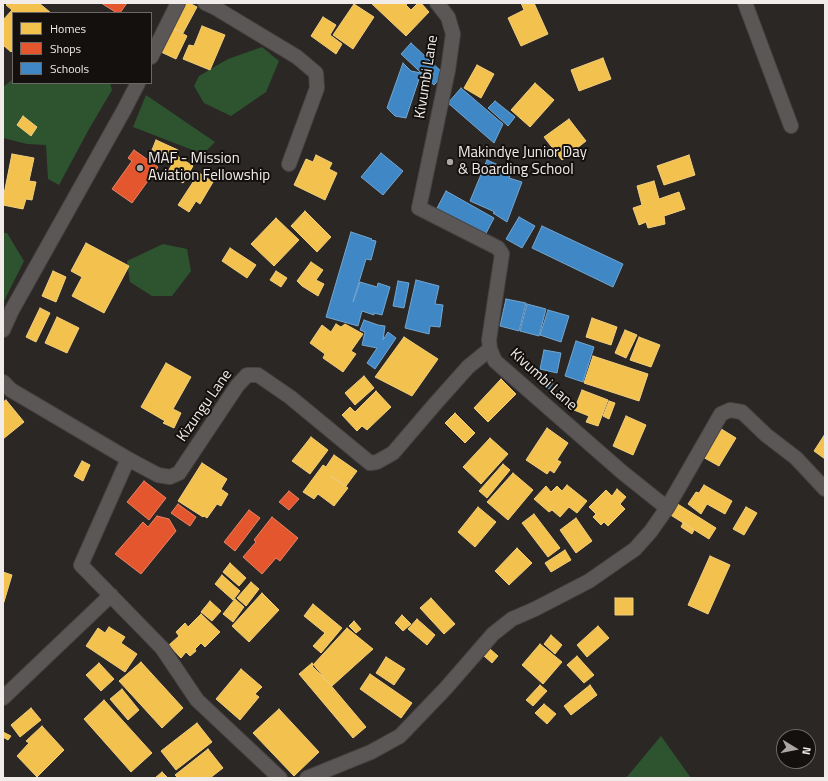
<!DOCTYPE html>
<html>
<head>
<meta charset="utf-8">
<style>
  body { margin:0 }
  #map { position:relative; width:828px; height:781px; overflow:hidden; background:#2b2725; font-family:"Titillium Web",sans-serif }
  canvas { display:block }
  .frame { position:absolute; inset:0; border:4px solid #f1ebe9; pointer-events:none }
  .legend { position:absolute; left:12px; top:12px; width:140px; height:72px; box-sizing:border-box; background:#13100e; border:1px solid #6c6866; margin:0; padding:5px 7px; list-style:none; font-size:12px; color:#f1ebe9 }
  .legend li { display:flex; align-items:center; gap:8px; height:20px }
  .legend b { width:20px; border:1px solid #6c6866 }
  .north { position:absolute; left:776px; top:729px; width:40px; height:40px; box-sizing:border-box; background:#13100e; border:1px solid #6c6866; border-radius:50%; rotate:100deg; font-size:11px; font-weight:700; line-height:16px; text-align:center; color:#f1ebe9 }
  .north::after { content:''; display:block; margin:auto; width:14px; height:18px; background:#aca6a4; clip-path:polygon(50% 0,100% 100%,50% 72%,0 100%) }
</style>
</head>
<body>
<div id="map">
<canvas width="828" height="781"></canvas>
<div class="frame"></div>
<ul class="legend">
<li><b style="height:11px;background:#f2c14e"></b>Homes</li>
<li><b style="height:11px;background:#e4572e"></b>Shops</li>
<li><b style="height:11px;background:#3f88c5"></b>Schools</li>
</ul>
<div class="north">N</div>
</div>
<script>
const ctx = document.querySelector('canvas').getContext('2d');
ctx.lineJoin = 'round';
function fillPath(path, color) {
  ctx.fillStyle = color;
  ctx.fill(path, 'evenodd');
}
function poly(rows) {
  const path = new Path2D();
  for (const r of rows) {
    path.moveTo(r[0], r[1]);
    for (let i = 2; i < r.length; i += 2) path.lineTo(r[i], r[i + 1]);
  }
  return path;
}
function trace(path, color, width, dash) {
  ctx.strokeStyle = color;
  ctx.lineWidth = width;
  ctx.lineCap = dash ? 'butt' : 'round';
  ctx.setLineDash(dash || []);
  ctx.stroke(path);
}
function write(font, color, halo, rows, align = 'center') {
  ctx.font = font + ' "Titillium Web",sans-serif';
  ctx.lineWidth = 4;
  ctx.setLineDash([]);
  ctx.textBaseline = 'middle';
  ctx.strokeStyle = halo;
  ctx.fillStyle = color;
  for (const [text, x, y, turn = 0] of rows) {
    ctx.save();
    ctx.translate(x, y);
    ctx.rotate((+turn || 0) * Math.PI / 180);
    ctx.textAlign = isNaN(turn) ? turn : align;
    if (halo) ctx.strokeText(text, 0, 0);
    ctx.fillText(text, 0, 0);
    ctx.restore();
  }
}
const green = poly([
  [262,47,279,61,266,92,231,116,204,103,194,86,199,76,228,59],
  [13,79,13,83,110,83,112,90,89,129,59,185,48,179,46,145,27,144,3,138,3,87],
  [146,95,215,142,203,154,133,127],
  [3,233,7,233,24,261,3,303],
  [163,244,187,249,191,271,172,296,152,296,130,282,127,261],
  [661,736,691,778,626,778]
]);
const homes = poly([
  [8,3,39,3,51,13,13,13,13,50,11,52,3,45,3,20,12,10,6,5,8,3],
  [186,3,189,3,197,7,183,33,173,28,186,3],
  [371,3,408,3,406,5,411,10,418,3,421,3,429,12,406,36,371,3],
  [521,3,534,3,548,34,521,46,508,18,524,10,521,3],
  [354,4,374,17,353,49,333,35,354,4],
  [323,17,336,25,330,35,342,44,336,54,311,36,323,17],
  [202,26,225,35,210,70,183,59,189,45,194,46,202,26],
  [173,28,187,36,176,59,161,52,173,28],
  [603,58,611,79,579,91,571,70,603,58],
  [477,65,494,74,481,98,464,88,477,65],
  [535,83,554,100,530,127,511,110,535,83],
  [23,116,37,127,31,136,17,125,23,116],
  [569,119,586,141,562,160,544,137,569,119],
  [156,140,178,150,174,159,152,150,156,140],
  [12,154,34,158,29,181,36,182,32,200,26,199,23,209,3,205,3,199,12,154],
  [316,155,332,163,329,169,337,173,325,200,294,185,306,159,313,162,316,155],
  [689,155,695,175,664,185,657,166,689,155],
  [177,156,193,166,183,183,167,173,177,156],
  [199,173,213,182,200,204,196,201,189,212,178,205,199,173],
  [654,181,659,199,679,192,685,209,664,216,665,224,648,228,646,222,639,225,633,208,642,205,637,186,654,181],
  [305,211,331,237,317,252,291,226,305,211],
  [276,218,299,240,274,266,251,244,276,218],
  [86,243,129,266,104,313,72,296,82,277,71,271,86,243],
  [230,248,256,265,247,278,222,261,230,248],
  [311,262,323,270,316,280,324,284,318,296,302,286,297,281,311,262],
  [53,271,66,277,56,302,42,296,53,271],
  [276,271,287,278,281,287,270,280,276,271],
  [40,308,50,313,36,342,26,337,40,308],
  [57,317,79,328,67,353,45,343,57,317],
  [592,318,617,327,611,345,586,337,592,318],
  [336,324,341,327,345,324,363,334,351,351,356,354,343,372,323,358,325,354,310,343,322,325,331,332,336,324],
  [625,330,637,335,626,358,615,353,625,330],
  [404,337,438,359,412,396,375,377,404,337],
  [639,337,660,345,651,367,630,360,639,337],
  [593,356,648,374,639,401,584,383,593,356],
  [166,363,191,377,173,409,181,413,174,428,163,423,165,421,141,407,166,363],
  [364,376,374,388,355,405,345,393,364,376],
  [501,379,516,394,488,422,474,408,501,379],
  [582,390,608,400,598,426,586,422,589,416,574,410,582,390],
  [376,391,391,407,367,430,362,426,357,431,342,415,350,407,355,412,376,391],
  [6,400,24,422,3,439,3,402,6,400],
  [609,401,615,403,609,419,603,416,609,401],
  [455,413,475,433,465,443,445,423,455,413],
  [626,416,646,425,633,455,613,446,626,416],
  [718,427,736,438,719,466,701,456,718,427],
  [547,428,568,443,557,460,561,462,554,473,550,470,547,474,526,460,547,428],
  [825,434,825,459,814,451,825,434],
  [311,437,328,450,310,474,292,461,311,437],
  [490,438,508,454,481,484,463,467,490,438],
  [334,455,357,471,346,486,331,476,348,488,334,506,318,494,314,499,303,492,323,465,326,467,334,455],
  [82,461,90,465,83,481,74,476,82,461],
  [202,463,227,479,221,489,228,494,221,506,217,504,207,518,204,516,203,517,178,501,202,463],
  [503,464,510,470,487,498,479,491,503,464],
  [513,473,533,490,508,520,487,502,513,473],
  [567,485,587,501,577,513,569,507,560,517,552,510,549,512,534,499,546,486,551,492,557,486,562,491,567,485],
  [704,485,732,501,725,514,707,504,701,514,688,504,696,492,699,493,704,485],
  [617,489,626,497,620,504,625,509,608,526,604,522,601,525,593,517,596,514,589,507,606,490,612,496,617,489],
  [676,503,716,528,709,539,669,514,676,503],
  [478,507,496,522,475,547,458,532,478,507],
  [746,507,757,513,744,535,733,529,746,507],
  [534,514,560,548,548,557,522,523,534,514],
  [576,518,592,541,576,553,560,530,576,518],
  [683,523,694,530,692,534,681,527,683,523],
  [517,548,532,563,509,585,495,571,517,548],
  [565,550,571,560,551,572,545,563,565,550],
  [710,556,730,565,708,614,688,605,710,556],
  [230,563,246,578,239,586,223,572,230,563],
  [3,572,12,575,3,605,3,572],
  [222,575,240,591,233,600,215,584,222,575],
  [251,582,259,589,246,606,237,598,251,582],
  [262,593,279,610,249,642,232,626,262,593],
  [431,598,455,624,444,634,420,608,431,598],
  [615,598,633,598,633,615,615,615,615,598],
  [235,599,244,607,233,622,223,614,235,599],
  [210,601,221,611,212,621,201,612,210,601],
  [313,604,342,628,321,653,313,646,325,633,304,616,313,604],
  [201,614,220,632,205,647,201,643,195,649,196,651,190,656,186,652,181,658,169,645,179,636,176,632,185,623,188,627,201,614],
  [402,615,411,624,403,631,395,623,402,615],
  [417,619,435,635,427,645,408,629,417,619],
  [354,621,361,629,356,633,349,626,354,621],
  [598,626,609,638,587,657,577,645,598,626],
  [109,627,125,637,121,643,137,654,125,672,86,646,98,628,105,633,109,627],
  [347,628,373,649,332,686,312,666,347,628],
  [551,635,562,645,555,654,544,644,551,635],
  [540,644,562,662,543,684,522,665,540,644],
  [490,649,498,656,492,663,484,656,490,649],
  [577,656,594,675,584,683,567,665,577,656],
  [386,657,405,669,394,685,376,673,386,657],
  [141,662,183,708,162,728,119,681,141,662],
  [99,663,114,679,101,691,86,675,99,663],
  [312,663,366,727,353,738,299,674,312,663],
  [241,669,262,687,255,694,259,697,240,720,216,699,241,669],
  [370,674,412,703,401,718,360,689,370,674],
  [540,685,547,691,533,706,526,700,540,685],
  [590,685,597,695,571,715,564,706,590,685],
  [122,689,139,710,128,720,110,699,122,689],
  [104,700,152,753,131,772,84,719,104,700],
  [544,704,556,714,547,724,535,713,544,704],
  [31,708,41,720,20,737,11,725,31,708],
  [279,709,319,752,294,776,253,733,279,709],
  [197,723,212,742,176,770,161,751,197,723],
  [42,726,64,750,37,777,17,756,29,743,26,741,42,726],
  [3,732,11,736,8,740,3,737,3,732],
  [208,749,223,768,210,778,178,778,175,775,208,749],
  [162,772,168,778,155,778,162,772]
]);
const shops = poly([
  [101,3,127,3,120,13,117,13,101,3],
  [134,150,158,167,132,203,112,189,132,161,128,158,134,150],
  [144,481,166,498,149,520,127,502,144,481],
  [289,491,299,499,289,510,279,502,289,491],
  [178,504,196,517,190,526,171,513,178,504],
  [249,510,260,518,235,551,224,542,249,510],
  [157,516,169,519,176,531,141,574,115,554,143,522,148,527,157,516],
  [272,517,298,538,280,561,276,558,262,574,243,557,256,542,254,540,272,517]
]);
const schools = poly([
  [411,43,444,74,434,85,401,54,411,43],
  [403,63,411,71,421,73,406,118,395,116,387,108,403,63],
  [461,88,503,124,494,143,448,103,461,88],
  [495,101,515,117,508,126,488,108,495,101],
  [381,153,403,171,383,195,361,177,381,153],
  [487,160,512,171,509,178,522,182,507,222,493,213,495,212,470,201,487,160],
  [446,191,494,218,483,239,435,212,446,191],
  [519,217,535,226,522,248,506,239,519,217],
  [542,226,623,264,613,287,532,248,542,226],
  [351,232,372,239,371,240,376,241,371,260,366,259,353,302,360,282,377,287,378,283,390,287,382,315,374,313,374,315,362,311,358,326,326,317,351,232],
  [416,280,439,286,435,304,443,305,440,327,430,326,429,334,405,328,416,280],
  [398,281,409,283,404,308,393,306,398,281],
  [506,299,526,303,519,331,500,326,506,299],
  [527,304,546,309,539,336,520,331,527,304],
  [548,310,569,316,561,342,540,335,548,310],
  [364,320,378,325,385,326,383,340,388,332,396,338,375,369,367,363,377,348,362,345,365,332,360,330,364,320],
  [576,341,594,347,583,382,565,376,576,341],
  [544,350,561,353,557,373,540,369,544,350],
  [536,371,553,383,549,389,532,377,536,371]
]);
const minor = poly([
  [205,3,214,7,297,57,316,73,317,88,289,164],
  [437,3,448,17,453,34,448,70,419,208,498,248,502,254,489,340,490,349,495,361,622,472,667,508],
  [745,3,791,126],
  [151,57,178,3],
  [3,330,12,310,124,110,138,83],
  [3,382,11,390,128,459,158,475,170,477,179,473,237,386,247,375,258,375,290,397,370,463,377,462,393,453,435,404,468,367,490,349],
  [128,459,81,565,162,648,197,700,280,778],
  [3,698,111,595],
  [307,778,371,752,400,736,446,688,493,634,512,619,535,609,589,581,635,549,651,531,667,508,721,414,730,410,742,412,766,435,796,458,825,489]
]);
const markers = [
  [450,162,4,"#aca6a4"],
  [140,168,4,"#aca6a4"]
];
const streetNames = [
  ["Kivumbi Lane",427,77,-81],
  ["Kivumbi Lane",543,380,42],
  ["Kizungu Lane",205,406,-55]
];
const poiNames = [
  ["Makindye Junior Day",458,153],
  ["& Boarding School",458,170],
  ["MAF - Mission",148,159],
  ["Aviation Fellowship",148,176]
];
fillPath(green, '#2d542f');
fillPath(homes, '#f2c14e');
trace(homes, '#f2ce7c', 1);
fillPath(shops, '#e4572e');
trace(shops, '#e88366', 1);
fillPath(schools, '#3f88c5');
trace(schools, '#74a6d0', 1);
trace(minor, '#484443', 16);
trace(minor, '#5b5756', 14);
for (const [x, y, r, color] of markers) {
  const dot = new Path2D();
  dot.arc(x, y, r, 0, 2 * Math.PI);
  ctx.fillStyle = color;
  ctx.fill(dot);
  trace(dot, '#13100e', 1.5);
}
write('15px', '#f1ebe9', '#13100e', streetNames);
write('15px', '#f1ebe9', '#13100e', poiNames, 'left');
</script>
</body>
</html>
